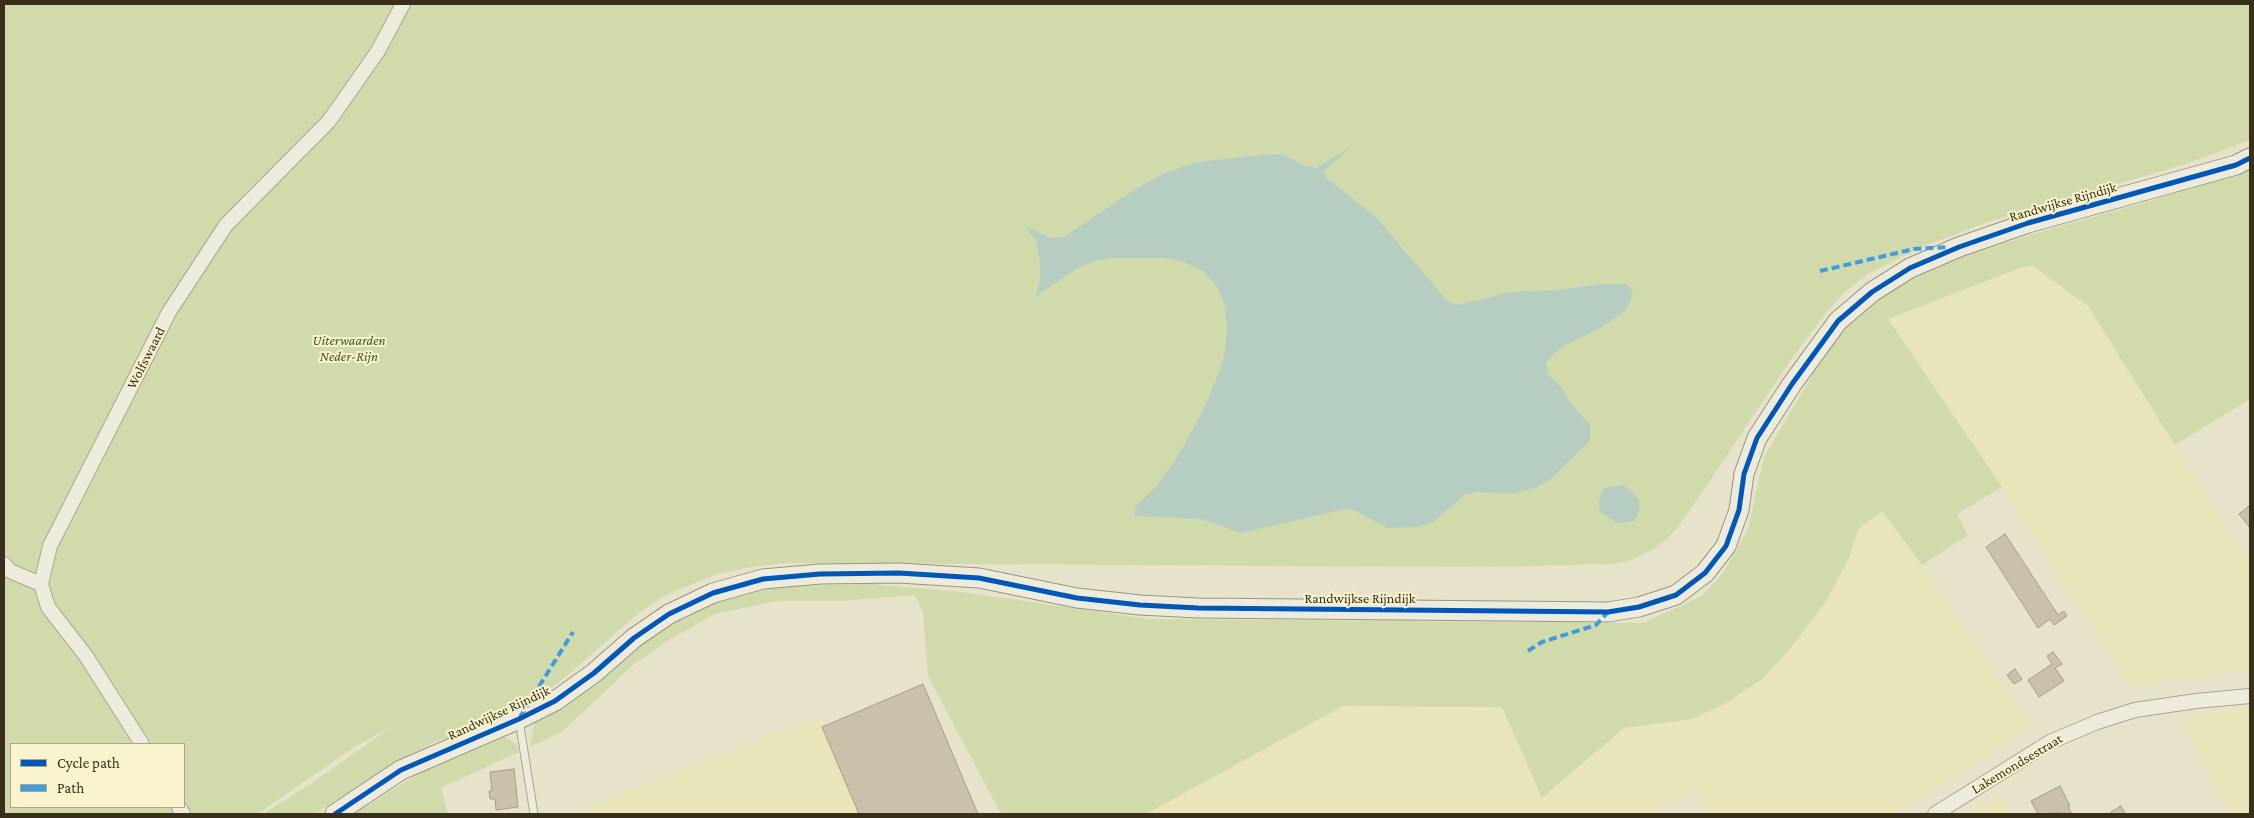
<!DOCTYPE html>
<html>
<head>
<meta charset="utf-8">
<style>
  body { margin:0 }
  #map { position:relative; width:2254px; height:818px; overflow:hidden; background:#e6e3ca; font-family:"Crimson Pro",serif }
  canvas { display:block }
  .frame { position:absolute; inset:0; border:5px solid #3a2f1b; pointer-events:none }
  .legend { position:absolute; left:10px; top:743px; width:175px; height:65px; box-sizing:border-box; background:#f9f4ce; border:1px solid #ada586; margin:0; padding:6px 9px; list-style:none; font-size:15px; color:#3a2f1b }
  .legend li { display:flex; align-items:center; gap:10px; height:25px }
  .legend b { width:25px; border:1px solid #ada586 }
</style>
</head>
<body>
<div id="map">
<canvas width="2254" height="818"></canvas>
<div class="frame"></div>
<ul class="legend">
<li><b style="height:6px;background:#0057b8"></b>Cycle path</li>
<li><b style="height:6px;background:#3e9ddf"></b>Path</li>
</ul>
</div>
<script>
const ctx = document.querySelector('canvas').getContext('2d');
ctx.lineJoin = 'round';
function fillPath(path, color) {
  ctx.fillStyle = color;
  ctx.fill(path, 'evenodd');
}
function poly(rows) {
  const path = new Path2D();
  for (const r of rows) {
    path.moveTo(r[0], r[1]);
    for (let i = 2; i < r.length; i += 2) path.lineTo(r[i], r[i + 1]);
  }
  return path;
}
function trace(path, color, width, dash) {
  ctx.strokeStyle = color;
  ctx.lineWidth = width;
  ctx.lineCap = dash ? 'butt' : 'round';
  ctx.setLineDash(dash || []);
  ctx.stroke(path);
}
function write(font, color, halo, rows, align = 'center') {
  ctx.font = font + ' "Crimson Pro",serif';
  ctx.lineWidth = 4;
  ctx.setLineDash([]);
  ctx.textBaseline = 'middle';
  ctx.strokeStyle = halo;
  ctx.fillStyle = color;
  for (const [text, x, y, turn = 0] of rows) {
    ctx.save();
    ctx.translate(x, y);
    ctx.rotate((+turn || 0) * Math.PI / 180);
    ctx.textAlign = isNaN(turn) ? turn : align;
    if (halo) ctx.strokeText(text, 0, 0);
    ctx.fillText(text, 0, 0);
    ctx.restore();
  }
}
const farmland = poly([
  [2033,266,2088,306,2250,565,2250,669,2132,686,1888,319,2020,268],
  [1883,511,2033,727,1892,814,1709,814,1696,790,1644,814,1548,814,1546,810,1538,814,1146,814,1343,706,1502,707,1542,798,1624,728,1692,719,1761,680,1789,650,1826,601,1849,558,1859,528],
  [2250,706,2250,814,2232,814,2181,720],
  [819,717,857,814,587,814,585,808],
  [2002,793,2013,814,1968,814]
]);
const green = poly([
  [4,4,2250,4,2250,140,2186,164,1988,222,1924,246,1868,274,1844,293,1828,310,1790,361,1688,513,1671,535,1656,548,1628,561,1613,564,1484,567,786,563,751,567,717,574,668,594,641,611,569,674,533,702,496,721,435,742,399,760,315,814,263,814,315,781,394,725,356,746,257,814,4,814],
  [11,744,184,744,184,807,11,807],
  [2250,168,2250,399,2175,445,2088,306,2033,266,2020,268,1888,319,2002,487,1957,514,1968,535,1922,565,1882,511,1859,528,1849,558,1826,601,1789,650,1761,680,1721,706,1692,719,1624,728,1542,798,1502,707,1343,706,1146,814,1001,814,928,676,923,613,915,595,839,601,777,601,715,614,672,638,634,664,563,731,530,747,534,723,577,697,647,639,692,610,746,592,791,586,871,584,962,592,1149,619,1643,623,1702,596,1723,573,1748,529,1764,457,1827,350,1849,322,1878,300,1899,284,1927,269,1960,257,2037,233,2153,200],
  [505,737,516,744,519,752,441,788,448,814,354,814,420,773]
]);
const water = poly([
  [1351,147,1326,169,1324,173,1325,177,1376,217,1448,302,1459,305,1511,292,1558,290,1602,284,1625,284,1630,287,1633,292,1631,301,1625,311,1602,327,1564,346,1551,356,1546,363,1548,375,1562,388,1568,400,1590,425,1590,441,1549,480,1537,487,1512,494,1477,492,1466,494,1433,522,1418,527,1387,528,1354,510,1345,509,1241,533,1201,519,1134,516,1136,506,1157,486,1178,456,1201,414,1216,380,1225,353,1227,329,1225,306,1217,286,1203,271,1184,262,1164,258,1114,258,1094,261,1078,268,1036,296,1040,280,1040,262,1036,241,1025,226,1051,238,1064,237,1134,190,1167,172,1197,162,1270,154,1284,155,1306,166,1316,168],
  [1623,485,1632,491,1639,500,1640,510,1634,521,1617,523,1600,512,1599,502,1601,493,1604,488]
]);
const building = poly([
  [2250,505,2250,528,2239,514,2250,505],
  [2005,534,2058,615,2064,611,2067,616,2054,625,2050,619,2038,628,1986,547,2005,534],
  [2053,652,2062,664,2055,668,2064,681,2039,697,2028,680,2052,664,2047,656,2053,652],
  [2015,669,2022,679,2014,684,2007,675,2015,669],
  [923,684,978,814,859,814,822,727,923,684],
  [514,769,518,807,496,810,495,799,490,799,489,791,492,791,490,772,514,769],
  [2060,786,2070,806,2068,807,2072,814,2057,813,2038,814,2031,801,2060,786],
  [2121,806,2125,814,2112,814,2111,812,2121,806]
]);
const lane = poly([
  [519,720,534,814]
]);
const street = poly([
  [4,564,10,571,41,584],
  [142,744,86,656,48,607,41,584,50,546,169,312,226,225,329,121,378,51,403,4],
  [179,807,183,814],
  [1935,814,2050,742,2097,722,2135,710,2196,701,2250,696]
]);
const secondary = poly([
  [335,814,401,770,519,719,555,701,594,673,634,638,669,614,713,593,763,579,820,574,899,573,979,578,1077,598,1140,605,1198,608,1608,612,1639,607,1676,595,1705,573,1726,546,1739,510,1744,474,1757,438,1792,384,1838,321,1872,292,1910,268,1959,247,2028,223,2236,165,2250,158]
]);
const quiet = poly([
  [1820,271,1914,249,1949,247],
  [1528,651,1542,642,1596,625,1608,612],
  [520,717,573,632]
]);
const cycleway = poly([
  [335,814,401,770,519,719,555,701,594,673,634,638,669,614,713,593,763,579,820,574,899,573,979,578,1077,598,1140,605,1198,608,1608,612,1639,607,1676,595,1705,573,1726,546,1739,510,1744,474,1757,438,1792,384,1838,321,1872,292,1910,268,1959,247,2028,223,2236,165,2250,158]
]);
const streetNames = [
  ["Randwijkse Rijndijk",2063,202,-16],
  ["Wolfswaard",146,358,-63],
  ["Randwijkse Rijndijk",1360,599],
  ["Randwijkse Rijndijk",499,713,-25],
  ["Lakemondsestraat",2017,764,-31]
];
const parkNames = [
  ["Uiterwaarden",349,341],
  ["Neder-Rijn",349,357]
];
fillPath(farmland, '#e8e6b8');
fillPath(green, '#d1daaa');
fillPath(water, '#b6cdc2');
fillPath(building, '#cac1aa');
trace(building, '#a69d89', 1);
trace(lane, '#aba694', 9);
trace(street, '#aba694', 16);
trace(secondary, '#9a9584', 21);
trace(lane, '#edebdc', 7);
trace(street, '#edebdc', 14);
trace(secondary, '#edebdc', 19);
trace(quiet, '#3e9ddf', 4, [8, 4]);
trace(cycleway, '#0057b8', 5);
write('14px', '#3a2f1b', '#f9f4ce', streetNames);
write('italic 14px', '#41591f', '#f9f4ce', parkNames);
</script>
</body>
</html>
